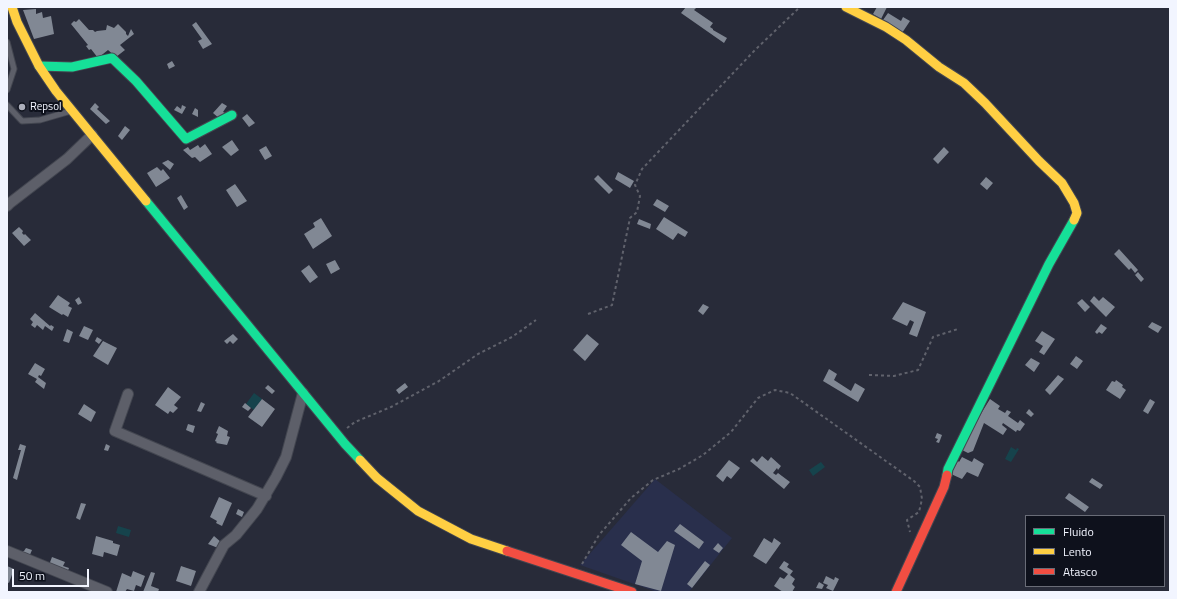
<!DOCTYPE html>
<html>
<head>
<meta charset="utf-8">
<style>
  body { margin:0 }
  #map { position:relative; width:1177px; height:599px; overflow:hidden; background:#282b39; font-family:"Titillium Web",sans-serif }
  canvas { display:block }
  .frame { position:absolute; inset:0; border:8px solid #f2f5ff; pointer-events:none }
  .legend { position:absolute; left:1025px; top:515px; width:140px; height:72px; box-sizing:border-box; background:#0e111c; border:1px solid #696c77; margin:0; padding:5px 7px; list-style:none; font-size:12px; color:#f2f5ff }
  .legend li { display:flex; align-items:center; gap:8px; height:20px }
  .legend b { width:20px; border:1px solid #696c77 }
  .scale { position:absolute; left:12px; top:569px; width:77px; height:18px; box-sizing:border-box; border:2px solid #f2f5ff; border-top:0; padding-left:5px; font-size:12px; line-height:14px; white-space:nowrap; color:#f2f5ff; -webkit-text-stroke:3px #0e111c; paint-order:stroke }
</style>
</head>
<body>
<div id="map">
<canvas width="1177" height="599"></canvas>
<div class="frame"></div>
<ul class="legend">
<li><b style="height:5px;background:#16e098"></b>Fluido</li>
<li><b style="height:5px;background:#ffcf43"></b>Lento</li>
<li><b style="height:5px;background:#f24e42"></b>Atasco</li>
</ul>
<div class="scale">50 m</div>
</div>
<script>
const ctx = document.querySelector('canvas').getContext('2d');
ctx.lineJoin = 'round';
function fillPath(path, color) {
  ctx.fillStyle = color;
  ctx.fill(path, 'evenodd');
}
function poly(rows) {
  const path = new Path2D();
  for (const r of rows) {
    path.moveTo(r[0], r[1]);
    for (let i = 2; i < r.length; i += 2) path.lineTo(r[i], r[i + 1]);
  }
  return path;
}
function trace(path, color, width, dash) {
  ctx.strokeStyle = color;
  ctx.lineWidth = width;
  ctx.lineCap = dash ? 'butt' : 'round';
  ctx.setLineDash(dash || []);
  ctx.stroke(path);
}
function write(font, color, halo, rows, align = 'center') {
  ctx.font = font + ' "Titillium Web",sans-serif';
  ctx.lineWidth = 4;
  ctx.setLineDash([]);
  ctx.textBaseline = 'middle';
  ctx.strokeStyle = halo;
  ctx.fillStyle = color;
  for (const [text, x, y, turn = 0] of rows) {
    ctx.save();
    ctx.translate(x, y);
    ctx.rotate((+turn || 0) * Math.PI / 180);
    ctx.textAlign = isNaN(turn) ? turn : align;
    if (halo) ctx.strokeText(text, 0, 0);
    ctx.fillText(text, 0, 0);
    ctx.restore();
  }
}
const built = poly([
  [655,479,732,538,689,592,657,592,580,565]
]);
const water = poly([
  [254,393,262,399,254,410,246,404],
  [1011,447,1016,450,1017,448,1019,449,1011,462,1005,459],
  [821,462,825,467,813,476,809,470],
  [118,526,131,530,129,537,116,533]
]);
const building = poly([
  [686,7,697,7,694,10,713,23,710,27,713,29,713,30,727,38,724,43,681,13],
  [877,7,887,7,881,19,873,14],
  [36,9,36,14,42,12,43,18,51,16,54,34,34,39,23,10],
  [888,13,901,21,903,17,910,21,902,33,883,20],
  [79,19,89,30,93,30,95,32,97,31,106,30,107,25,114,28,118,24,126,32,126,34,128,36,131,29,134,34,120,45,125,50,116,57,108,50,98,58,91,49,89,50,86,46,88,45,71,24,74,21,76,22],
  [196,22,212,44,203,49,198,41,202,39,192,25],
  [172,61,175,66,169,69,167,64],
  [95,103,99,107,97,109,110,121,106,124,90,109],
  [222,103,227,106,223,112,225,113,220,119,213,113],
  [182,105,186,107,182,114,174,110,177,106,181,109],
  [195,108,198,110,198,117,192,114],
  [247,114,255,123,249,127,242,118],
  [125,126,130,130,122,140,118,136],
  [232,140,239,150,231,156,222,147],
  [205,144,212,154,200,162,195,157,192,158,183,150,188,147,190,150,198,145,200,148],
  [266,146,272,156,265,160,259,150],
  [944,147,949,152,938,164,933,159],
  [168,160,174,164,170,170,162,163],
  [157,167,161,171,163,169,170,178,156,187,147,173],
  [618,172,634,181,630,188,615,179],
  [598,175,613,190,609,194,594,179],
  [986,177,993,183,987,190,980,184],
  [235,184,247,201,237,207,226,190],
  [181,195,188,207,184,210,177,198],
  [657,199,669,206,665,212,653,205],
  [664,217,688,232,685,237,678,233,673,240,656,229],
  [321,218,332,236,313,249,304,234,315,227,313,223],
  [639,219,651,224,650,229,637,224],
  [19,227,23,231,22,233,24,235,25,234,31,240,24,246,12,233],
  [1119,249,1138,270,1135,273,1131,268,1129,270,1114,254],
  [335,260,340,269,331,274,326,264],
  [309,265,318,277,310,283,301,271],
  [1138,272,1144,279,1141,282,1135,275],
  [58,295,70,303,68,306,72,308,68,317,63,314,62,315,49,307],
  [1094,296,1099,301,1103,297,1115,307,1106,317,1090,301],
  [79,297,82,303,78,305,75,300],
  [1082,299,1090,307,1085,312,1077,303],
  [903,302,926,312,917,337,909,334,914,322,910,320,907,326,892,319],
  [703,304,709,307,703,315,698,311],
  [35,313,50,326,51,325,54,327,52,331,45,326,43,330,37,325,35,328,31,325,33,322,30,319],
  [1152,322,1162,327,1158,333,1148,327],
  [1101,324,1107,328,1102,334,1099,332,1097,334,1095,332],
  [84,326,93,330,88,340,79,336],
  [67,329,73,332,69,343,63,341],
  [1042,331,1055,339,1044,355,1039,352,1043,346,1035,341],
  [233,334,238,339,233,344,230,341,227,344,224,341],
  [587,334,599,344,585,361,573,350],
  [97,337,102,340,99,344,95,341],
  [103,341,117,348,108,365,93,356],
  [1076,356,1083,361,1077,369,1070,364],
  [1031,358,1040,363,1034,372,1025,365],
  [35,363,45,369,41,376,39,375,38,377,46,383,44,389,35,382,37,379,28,374],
  [829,369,837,374,834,380,851,391,855,383,865,389,858,402,823,381],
  [1058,375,1064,379,1050,395,1045,390],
  [1116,380,1123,385,1122,387,1126,390,1120,399,1106,390,1112,381,1115,382],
  [405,383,408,387,399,394,396,390],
  [268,385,275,391,272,394,265,388],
  [168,387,181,397,174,405,178,408,173,413,170,411,168,414,155,405],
  [262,399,275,409,262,427,248,417],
  [990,399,1000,406,998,409,1005,413,1007,410,1011,412,1008,416,1018,423,1020,420,1025,424,1020,431,1017,430,1016,432,1003,423,1002,425,1007,429,1003,435,984,423,973,451,968,453,962,450,982,412],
  [1150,399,1155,402,1148,414,1143,411],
  [201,402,205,404,201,412,197,411],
  [245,403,251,408,248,411,242,407],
  [84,404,96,412,91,422,78,414],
  [1029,409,1034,414,1031,417,1026,413],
  [188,424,195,426,193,433,186,430],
  [219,426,228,431,227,436,230,437,227,445,216,443,217,442,215,441,218,434,216,433],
  [937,433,942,435,939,443,936,442,938,439,935,438],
  [20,444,26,446,17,480,13,478,21,450,18,450],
  [106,444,110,446,108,451,104,450],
  [762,456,768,461,771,457,781,466,778,470,777,468,773,473,776,475,778,473,790,482,784,489,750,461,753,458,757,462],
  [962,457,972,462,974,458,984,464,978,477,967,472,962,479,951,474,958,461,959,462],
  [729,460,740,468,731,479,727,476,723,482,716,476],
  [1092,478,1103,485,1100,489,1089,482],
  [1069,493,1089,507,1085,512,1065,498],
  [219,497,232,503,222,526,216,523,217,521,210,517],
  [81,503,86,504,80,520,76,518],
  [238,509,244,512,242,517,236,514],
  [680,524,704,542,699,549,674,531],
  [631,532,658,552,667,541,675,545,661,591,635,584,642,561,621,545],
  [96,536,113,541,113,543,120,545,117,556,104,552,103,557,92,554],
  [214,536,222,543,218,548,208,544],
  [764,538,772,543,774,538,781,543,766,564,753,556],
  [718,543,723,548,719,553,713,549],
  [26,548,32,550,29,557,20,554,22,551,24,551],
  [52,557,65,562,63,566,69,568,67,573,49,565],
  [705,561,710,565,692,588,687,584],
  [784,561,789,564,787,567,793,571,790,575,795,579,792,584,795,587,792,592,783,592,774,586,780,577,784,579,788,574,779,568],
  [7,566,14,569,9,583,7,582],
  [181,566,196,571,191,586,176,581],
  [133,571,145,576,141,587,136,585,134,591,127,589,125,592,116,592,122,573,131,577],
  [151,572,155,573,151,586,159,589,158,592,143,592],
  [826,576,834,580,835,577,839,579,833,591,826,588,828,585,823,583],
  [819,582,824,585,822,589,816,588]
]);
const path = poly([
  [588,314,612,305,630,218,637,212,640,196,635,185,642,169,755,50,800,7],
  [869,375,894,376,918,370,933,337,958,329],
  [347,428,355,422,391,407,439,381,478,354,512,337,536,320],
  [582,564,599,535,631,498,653,480,679,469,703,455,731,432,758,398,775,390,790,393,914,481,920,487,922,499,919,512,907,520,910,532]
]);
const lane = poly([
  [7,42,14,69,7,90],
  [7,105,22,121,40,120,71,111]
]);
const street = poly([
  [7,206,10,203,67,159,92,135],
  [128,394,115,431,266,496],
  [7,551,107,592],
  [199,592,224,545,236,535,257,509,276,477,286,457,303,393]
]);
const fast = poly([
  [39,66,72,67,112,58,136,81,186,139,232,115],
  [146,201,345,444,360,460],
  [947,475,948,469,1049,264,1074,220]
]);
const slow = poly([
  [12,7,17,22,39,66,56,91,146,201],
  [846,7,886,27,906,40,939,67,964,83,985,103,1039,161,1062,183,1074,203,1077,213,1074,220],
  [360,460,377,478,418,511,471,539,507,551]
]);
const jam = poly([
  [507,551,632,592],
  [896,592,944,487,947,475]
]);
const markers = [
  [22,107,4,"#abaeba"]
];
const poiNames = [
  ["Repsol",30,107]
];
fillPath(built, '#292f4c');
fillPath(water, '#16434c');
fillPath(building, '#818894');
trace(lane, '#434650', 7);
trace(street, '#434650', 12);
trace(fast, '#434650', 11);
trace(slow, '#434650', 11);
trace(jam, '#434650', 11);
trace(path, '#60626c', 2, [3, 3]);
trace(lane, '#5d5f69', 5);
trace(street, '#5d5f69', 10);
trace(fast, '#16e098', 9);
trace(slow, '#ffcf43', 9);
trace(jam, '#f24e42', 9);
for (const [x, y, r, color] of markers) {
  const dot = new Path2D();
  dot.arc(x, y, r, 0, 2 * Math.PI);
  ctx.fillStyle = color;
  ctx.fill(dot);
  trace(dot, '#0e111c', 1.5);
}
write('11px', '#f2f5ff', '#0e111c', poiNames, 'left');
</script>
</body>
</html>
